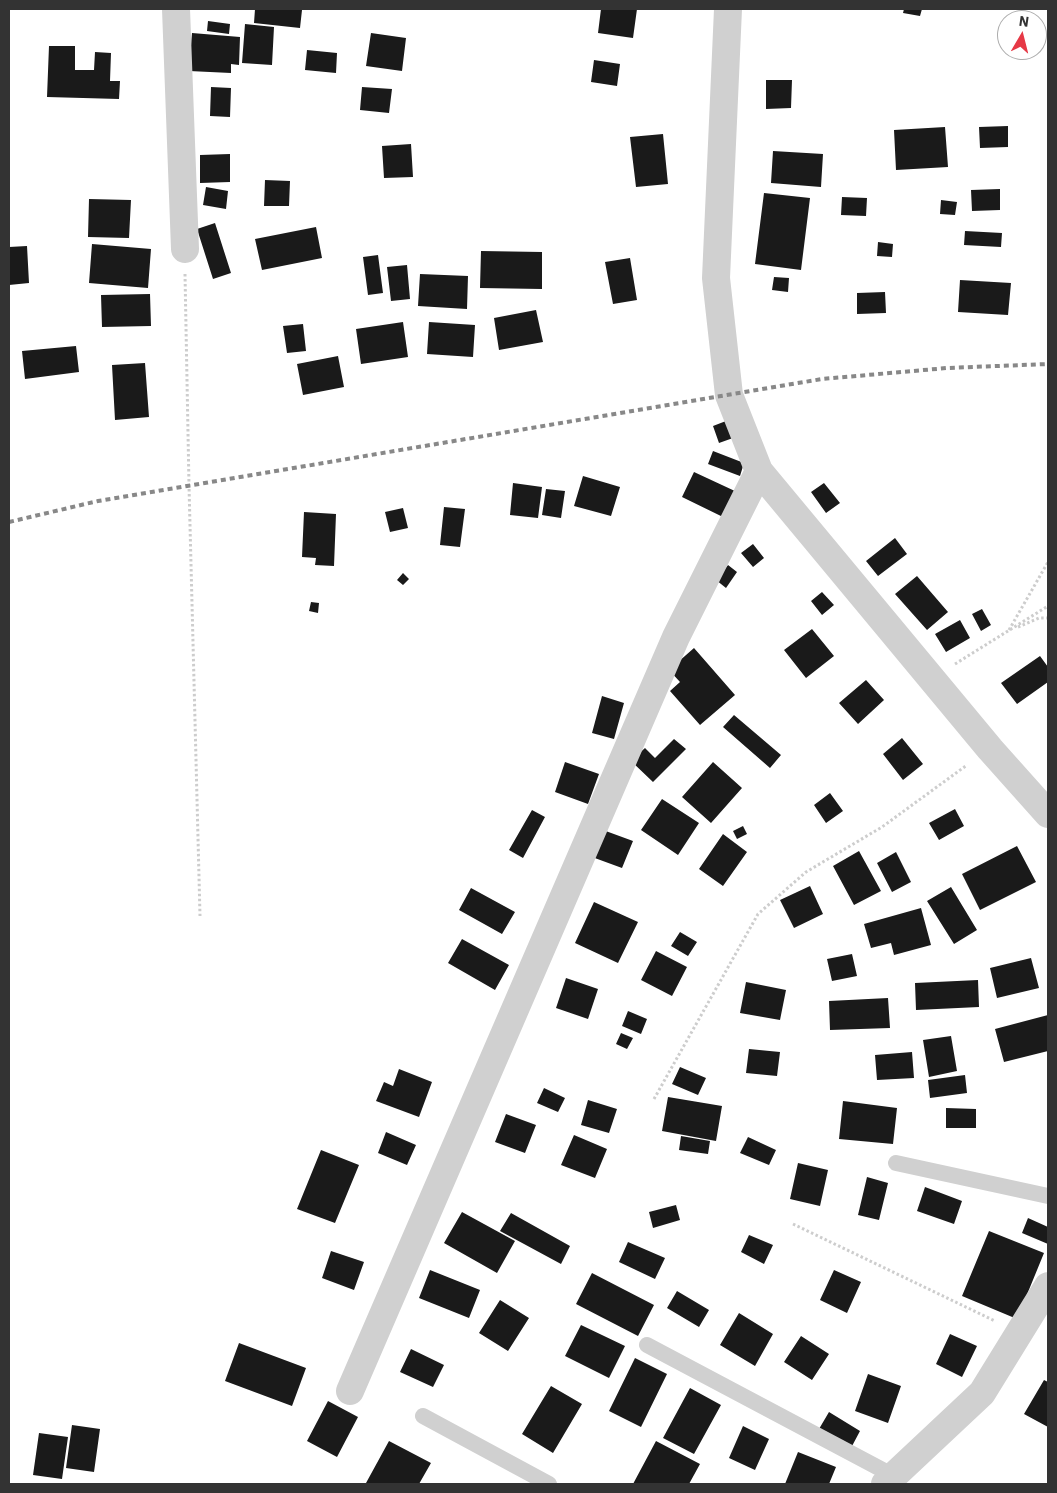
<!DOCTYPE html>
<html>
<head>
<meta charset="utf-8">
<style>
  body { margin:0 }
  #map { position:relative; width:1057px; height:1493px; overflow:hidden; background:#fff; font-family:"IBM Plex Sans",sans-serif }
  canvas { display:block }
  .frame { position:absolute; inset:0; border:10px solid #333; pointer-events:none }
  .north { position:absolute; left:997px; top:10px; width:50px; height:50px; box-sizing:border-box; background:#fff; border:1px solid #adadad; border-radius:50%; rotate:8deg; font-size:14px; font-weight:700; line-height:20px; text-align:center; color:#333 }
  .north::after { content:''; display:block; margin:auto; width:18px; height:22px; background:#e63946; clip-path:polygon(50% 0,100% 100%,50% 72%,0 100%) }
</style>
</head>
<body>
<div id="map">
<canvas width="1057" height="1493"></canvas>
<div class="frame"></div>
<div class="north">N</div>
</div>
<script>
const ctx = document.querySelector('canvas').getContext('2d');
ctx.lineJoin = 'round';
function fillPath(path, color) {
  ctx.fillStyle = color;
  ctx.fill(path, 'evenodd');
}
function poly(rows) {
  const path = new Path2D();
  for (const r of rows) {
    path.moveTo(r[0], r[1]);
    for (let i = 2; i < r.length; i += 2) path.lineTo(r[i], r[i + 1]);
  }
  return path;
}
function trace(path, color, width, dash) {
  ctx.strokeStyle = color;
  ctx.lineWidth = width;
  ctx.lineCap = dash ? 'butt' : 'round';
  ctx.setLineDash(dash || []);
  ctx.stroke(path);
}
const building = poly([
  [255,9,297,9,302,10,300,28,254,23],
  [601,9,637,9,633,38,598,33],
  [904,9,922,9,920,16,903,13],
  [208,21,230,24,229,34,207,31],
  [245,24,274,27,272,65,242,63],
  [192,33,240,37,239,65,231,64,231,73,189,71],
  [371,33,406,38,402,71,366,66],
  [49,46,75,46,75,70,94,70,95,52,111,53,110,81,120,81,119,99,47,97],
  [307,50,337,53,336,73,305,70],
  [594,60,620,64,617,86,591,82],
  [766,80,792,80,791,108,766,109],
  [211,87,231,88,230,117,210,116],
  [362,87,392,89,389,113,360,110],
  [1008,126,1008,147,980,148,979,127],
  [945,127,948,167,896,170,894,130],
  [663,134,668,184,636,187,630,137],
  [411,144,413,177,384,178,382,146],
  [773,151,823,154,821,187,771,183],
  [230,154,230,182,200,183,200,155],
  [265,180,290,181,289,206,264,206],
  [206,187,228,191,226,209,203,205],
  [1000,189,1000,210,972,211,971,190],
  [764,193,810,198,801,270,755,264],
  [842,197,867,198,866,216,841,215],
  [89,199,131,200,129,238,88,237],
  [941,200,957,202,955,215,940,214],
  [215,223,231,273,213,279,197,229],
  [316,227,322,258,262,270,255,239],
  [965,231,1002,233,1001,247,964,245],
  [878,242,893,244,892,257,877,256],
  [92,244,151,249,148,288,89,283],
  [27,246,29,283,9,285,9,247],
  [481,251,542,252,542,289,480,288],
  [378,255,383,293,368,295,363,257],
  [630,258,637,300,613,304,605,262],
  [407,265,410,299,391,301,387,267],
  [420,274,468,276,467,309,418,306],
  [774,277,789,278,788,292,772,290],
  [960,280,1011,283,1008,315,958,312],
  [885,292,886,313,857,314,857,293],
  [150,294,151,326,102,327,101,295],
  [536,310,543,342,499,350,494,318],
  [403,322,408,357,361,364,356,329],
  [429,322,475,325,473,357,427,354],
  [303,324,306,351,287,353,283,326],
  [76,346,79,372,25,379,22,351],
  [338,356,344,387,303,395,297,364],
  [145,363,149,417,115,420,112,365],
  [726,421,733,438,719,443,713,426],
  [713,451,744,463,740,476,708,464],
  [694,472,737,492,725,518,682,497],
  [583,476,620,487,611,516,574,506],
  [513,483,542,487,538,518,510,515],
  [824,483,840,503,826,513,811,492],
  [546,489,565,491,561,518,542,515],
  [444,507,465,509,460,547,440,545],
  [403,508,408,528,390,532,385,512],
  [304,512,336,514,334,566,315,565,316,558,302,557],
  [895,538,907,554,878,576,866,561],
  [753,544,764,558,753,567,741,553],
  [728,565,737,572,726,588,716,580],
  [403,573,409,579,403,585,397,580],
  [917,576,948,612,927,630,895,594],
  [822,592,834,605,822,615,811,601],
  [311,602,319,603,318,613,309,611],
  [982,609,991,625,981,631,972,614],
  [960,620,970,638,946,652,935,634],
  [812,629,834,656,806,678,784,650],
  [694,648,735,695,700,725,670,691,680,682,669,670],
  [1040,656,1048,667,1048,682,1017,704,1001,683],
  [866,680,884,700,858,724,839,703],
  [602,696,624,703,614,739,592,733],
  [734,715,781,755,770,768,723,727],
  [902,738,923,764,903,780,883,754],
  [674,739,686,749,653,782,631,761,645,748,655,758],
  [565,762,599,774,588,804,555,792],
  [713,762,742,788,711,823,682,797],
  [830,793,843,811,826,823,814,805],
  [662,799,699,823,678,855,641,830],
  [955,809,964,826,939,840,929,823],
  [532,810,545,817,523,858,509,850],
  [743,826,747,834,737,839,733,831],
  [603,830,633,841,622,868,592,857],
  [723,834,747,852,723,886,699,869],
  [1017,846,1036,882,980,910,962,874],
  [859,851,881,891,854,905,833,866],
  [896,852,911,882,892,892,877,863],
  [810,886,823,914,794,928,780,900],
  [951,887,977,930,954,944,927,901],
  [471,888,515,912,502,934,459,910],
  [594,902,638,922,618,963,575,943],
  [921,908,931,945,894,955,891,943,871,948,864,924],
  [680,932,697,942,688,956,671,946],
  [462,939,509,965,495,990,448,963],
  [656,951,687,967,672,996,641,980],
  [852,954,857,976,832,981,827,959],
  [1031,958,1039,988,997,998,990,968],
  [566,978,598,989,588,1019,556,1008],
  [978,980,979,1007,916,1010,915,983],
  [746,982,786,990,780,1020,740,1013],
  [888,998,890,1028,830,1030,829,1001],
  [628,1011,647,1019,641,1034,622,1026],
  [1048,1015,1048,1051,1004,1062,995,1029],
  [621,1033,633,1038,627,1049,616,1044],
  [951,1036,957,1071,929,1077,923,1040],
  [749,1049,780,1052,777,1076,746,1073],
  [912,1052,914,1078,877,1080,875,1055],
  [680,1067,706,1078,698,1095,672,1084],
  [399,1069,432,1082,419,1117,376,1101,384,1082,393,1086],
  [965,1075,967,1093,930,1098,928,1080],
  [544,1088,565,1098,558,1112,537,1103],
  [668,1097,722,1106,716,1141,662,1131],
  [588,1100,617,1109,609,1133,581,1125],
  [843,1101,897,1108,893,1144,839,1139],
  [946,1108,976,1109,976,1128,946,1128],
  [506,1114,536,1125,525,1153,495,1142],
  [386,1132,416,1145,407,1165,378,1153],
  [574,1135,607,1149,595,1178,561,1165],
  [681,1136,710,1141,708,1154,679,1150],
  [748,1137,776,1150,769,1165,740,1153],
  [321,1150,359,1165,335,1223,297,1209],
  [798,1163,828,1170,820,1206,790,1199],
  [867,1177,888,1183,879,1220,858,1215],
  [925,1187,962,1201,954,1224,917,1211],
  [676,1205,680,1220,653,1228,649,1212],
  [462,1212,515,1241,497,1273,444,1243],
  [511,1213,570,1246,561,1264,500,1231],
  [1028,1218,1048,1227,1048,1244,1022,1233],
  [989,1231,1044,1253,1017,1319,962,1296],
  [749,1235,773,1245,764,1264,741,1252],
  [628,1242,665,1258,655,1279,619,1262],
  [331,1251,364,1262,354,1290,322,1278],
  [430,1270,480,1290,469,1318,419,1298],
  [834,1270,861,1282,847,1313,820,1300],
  [592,1273,654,1305,638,1336,576,1304],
  [677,1291,709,1310,699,1327,667,1308],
  [500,1300,529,1318,508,1351,479,1333],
  [739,1313,773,1334,755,1366,720,1345],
  [581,1325,625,1346,609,1378,565,1356],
  [950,1334,977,1346,962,1377,936,1364],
  [801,1336,829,1354,812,1380,784,1362],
  [239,1343,306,1368,292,1406,225,1381],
  [411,1349,444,1365,433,1387,400,1372],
  [635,1358,667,1374,641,1427,609,1411],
  [868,1374,901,1386,888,1423,855,1411],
  [1044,1380,1048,1382,1048,1427,1024,1414],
  [551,1386,582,1404,553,1453,522,1434],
  [690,1388,721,1405,694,1454,663,1438],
  [328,1401,358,1417,337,1457,307,1441],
  [829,1412,860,1431,851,1448,819,1429],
  [72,1425,100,1429,94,1472,66,1468],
  [743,1426,769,1439,755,1470,729,1458],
  [39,1433,68,1437,62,1479,33,1475],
  [389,1441,431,1463,419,1484,366,1483],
  [656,1441,700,1464,689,1484,633,1484],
  [798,1452,836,1467,829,1484,785,1484]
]);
const path = poly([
  [185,274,189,486,200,916],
  [1018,627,1039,618,1048,618],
  [1009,630,1048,562],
  [955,664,1048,606],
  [654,1099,758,914,806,872,882,827,967,765],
  [793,1224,995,1321]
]);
const service = poly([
  [896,1163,1048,1196],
  [647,1345,894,1476],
  [423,1416,549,1484]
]);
const minor = poly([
  [176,9,185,249],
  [728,9,716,278,729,395,759,471,990,749,1048,814],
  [350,1391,676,637,759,471],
  [885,1484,982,1393,1048,1286]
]);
const rail = poly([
  [9,522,98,501,822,379,947,368,1048,364]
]);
fillPath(building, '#1a1a1a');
trace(path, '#cdcdcd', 3, [2.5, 2.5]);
trace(service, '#d0d0d0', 16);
trace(minor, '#d0d0d0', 28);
trace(rail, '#888', 4, [5, 4]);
</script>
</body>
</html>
